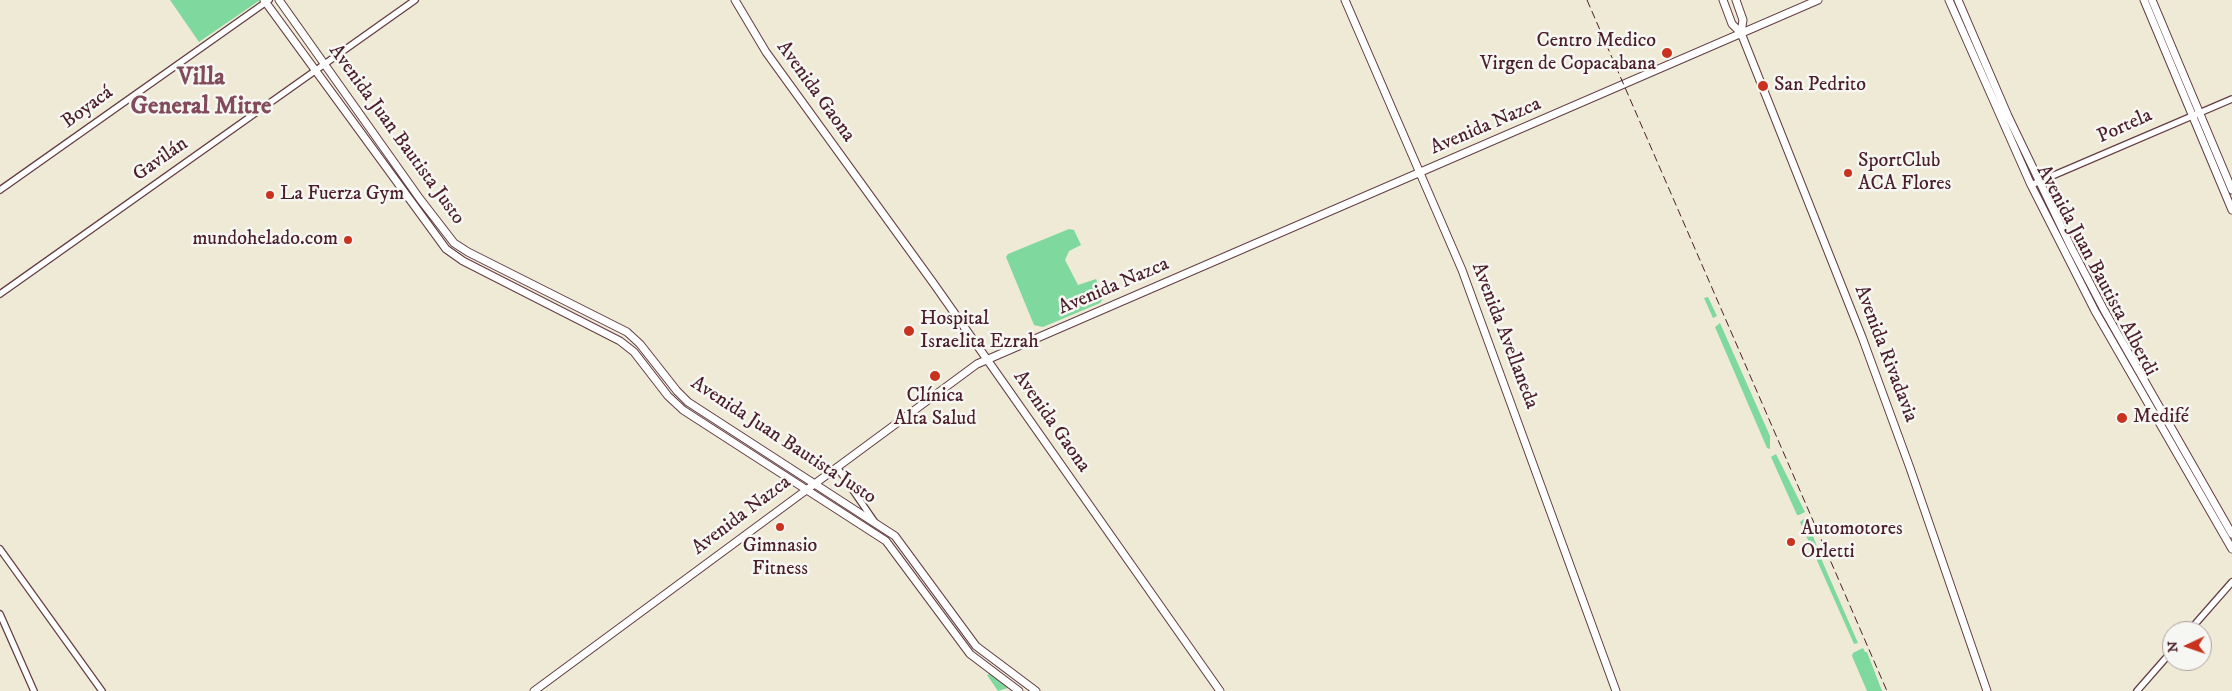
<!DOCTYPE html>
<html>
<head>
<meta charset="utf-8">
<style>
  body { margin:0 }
  #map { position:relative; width:2232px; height:691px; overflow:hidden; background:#eeead5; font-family:"IM FELL DW Pica",serif }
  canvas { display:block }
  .north { position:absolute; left:2162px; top:621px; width:50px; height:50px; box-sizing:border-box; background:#f6f6f2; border:1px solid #b1a0a2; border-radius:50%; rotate:267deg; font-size:14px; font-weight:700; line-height:20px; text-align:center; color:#4a1f2b }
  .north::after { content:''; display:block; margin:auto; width:18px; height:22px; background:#c8321e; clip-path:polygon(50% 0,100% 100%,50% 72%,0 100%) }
</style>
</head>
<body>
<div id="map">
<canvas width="2232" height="691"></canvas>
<div class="north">N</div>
</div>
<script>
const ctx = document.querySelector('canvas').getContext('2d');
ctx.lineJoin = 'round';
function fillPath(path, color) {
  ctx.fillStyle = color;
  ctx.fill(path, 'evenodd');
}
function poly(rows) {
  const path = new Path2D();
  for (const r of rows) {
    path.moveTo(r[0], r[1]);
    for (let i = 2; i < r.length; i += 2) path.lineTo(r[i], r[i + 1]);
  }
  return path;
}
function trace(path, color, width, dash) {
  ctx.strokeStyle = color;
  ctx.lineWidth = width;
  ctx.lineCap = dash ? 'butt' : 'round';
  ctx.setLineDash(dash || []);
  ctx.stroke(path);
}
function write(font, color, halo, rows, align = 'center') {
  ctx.font = font + ' "IM FELL DW Pica",serif';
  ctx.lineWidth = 5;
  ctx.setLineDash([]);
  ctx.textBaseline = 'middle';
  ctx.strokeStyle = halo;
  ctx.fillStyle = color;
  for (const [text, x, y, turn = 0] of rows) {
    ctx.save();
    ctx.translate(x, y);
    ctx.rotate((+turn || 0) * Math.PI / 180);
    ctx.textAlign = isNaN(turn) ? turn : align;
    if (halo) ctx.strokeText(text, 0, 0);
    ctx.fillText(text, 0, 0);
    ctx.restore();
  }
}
const green = poly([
  [170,0,260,0,199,42],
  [1069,229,1074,230,1081,245,1069,251,1065,260,1078,285,1096,279,1103,299,1100,303,1043,327,1038,326,1034,325,1006,257,1008,254],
  [1708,297,1717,316,1713,318,1704,298],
  [1720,323,1770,436,1770,449,1767,448,1715,327],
  [1776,454,1805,512,1799,515,1797,515,1771,457],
  [1806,517,1823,563,1858,643,1854,644,1800,522],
  [1863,648,1865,652,1867,652,1882,691,1867,691,1852,656,1853,653],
  [990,674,1008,688,998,691,987,675]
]);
const minor = poly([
  [2031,185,2232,99],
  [0,190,269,0],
  [0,294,415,0],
  [837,467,874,521],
  [0,549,102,691],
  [0,614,34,691],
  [2189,631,2232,582],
  [2137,691,2172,651]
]);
const major = poly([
  [264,0,446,249,463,261,620,341,634,352,668,396,683,410,886,541,970,654,1019,691],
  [279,0,420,199,454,243,468,252,627,332,640,344,677,391,688,402,895,536,976,646,1036,691],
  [735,0,766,52,934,284,1220,691],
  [1345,0,1462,270,1616,691],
  [1723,0,1732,24,1741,33,1862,337,1910,468,1987,691],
  [1736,0,1743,20,1741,33],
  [1949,0,2031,185,2095,311,2232,549],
  [1958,0,2008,116,2071,247,2104,310,2232,534],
  [2144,0,2232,210],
  [2152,0,2232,190],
  [534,691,977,364,1818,0]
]);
const rail = poly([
  [1587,0,1887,691]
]);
const markers = [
  [1667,53,6,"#c8321e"],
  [1763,86,6,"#c8321e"],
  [1848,173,5,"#c8321e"],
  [270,195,5,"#c8321e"],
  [348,240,5,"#c8321e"],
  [909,331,6,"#c8321e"],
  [935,376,6,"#c8321e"],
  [2122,418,6,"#c8321e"],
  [780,527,5,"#c8321e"],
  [1791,542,5,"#c8321e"]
];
const poiNames = [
  ["Centro Medico",1656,42,"right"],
  ["Virgen de Copacabana",1656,65,"right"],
  ["San Pedrito",1774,86],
  ["SportClub",1858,162],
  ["ACA Flores",1858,185],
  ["La Fuerza Gym",280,195],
  ["mundohelado.com",338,240,"right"],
  ["Hospital",920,320],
  ["Israelita Ezrah",920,343],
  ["Clínica",935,397,"center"],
  ["Alta Salud",935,420,"center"],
  ["Medifé",2133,418],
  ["Automotores",1801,530],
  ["Orletti",1801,553],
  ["Gimnasio",780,547,"center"],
  ["Fitness",780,570,"center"]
];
const streetNames = [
  ["Avenida Gaona",815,92,54],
  ["Boyacá",88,108,-36],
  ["Avenida Nazca",1486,127,-23],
  ["Portela",2125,127,-24],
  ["Avenida Juan Bautista Justo",396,135,54],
  ["Gavilán",161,160,-35],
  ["Avenida Juan Bautista Alberdi",2096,271,62],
  ["Avenida Nazca",1114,287,-23],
  ["Avenida Avellaneda",1504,336,69],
  ["Avenida Rivadavia",1885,354,69],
  ["Avenida Gaona",1051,422,55],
  ["Avenida Juan Bautista Justo",783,441,33],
  ["Avenida Nazca",742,516,-37]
];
const districtNames = [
  ["Villa",201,79],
  ["General Mitre",201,108]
];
fillPath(green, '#7fd89d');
trace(minor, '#633d44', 8);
trace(major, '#633d44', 9);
trace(minor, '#fff', 5.5);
trace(major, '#fff', 7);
trace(rail, '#4a1f2b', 1, [8, 4]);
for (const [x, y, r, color] of markers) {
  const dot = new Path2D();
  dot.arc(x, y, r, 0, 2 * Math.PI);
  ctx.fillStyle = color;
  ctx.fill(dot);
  trace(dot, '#f6f6f2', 2);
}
write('20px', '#4a1f2b', '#f6f6f2', poiNames, 'left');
write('20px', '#4a1f2b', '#f6f6f2', streetNames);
write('bold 25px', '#814b5c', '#f6f6f2', districtNames);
</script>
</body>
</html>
